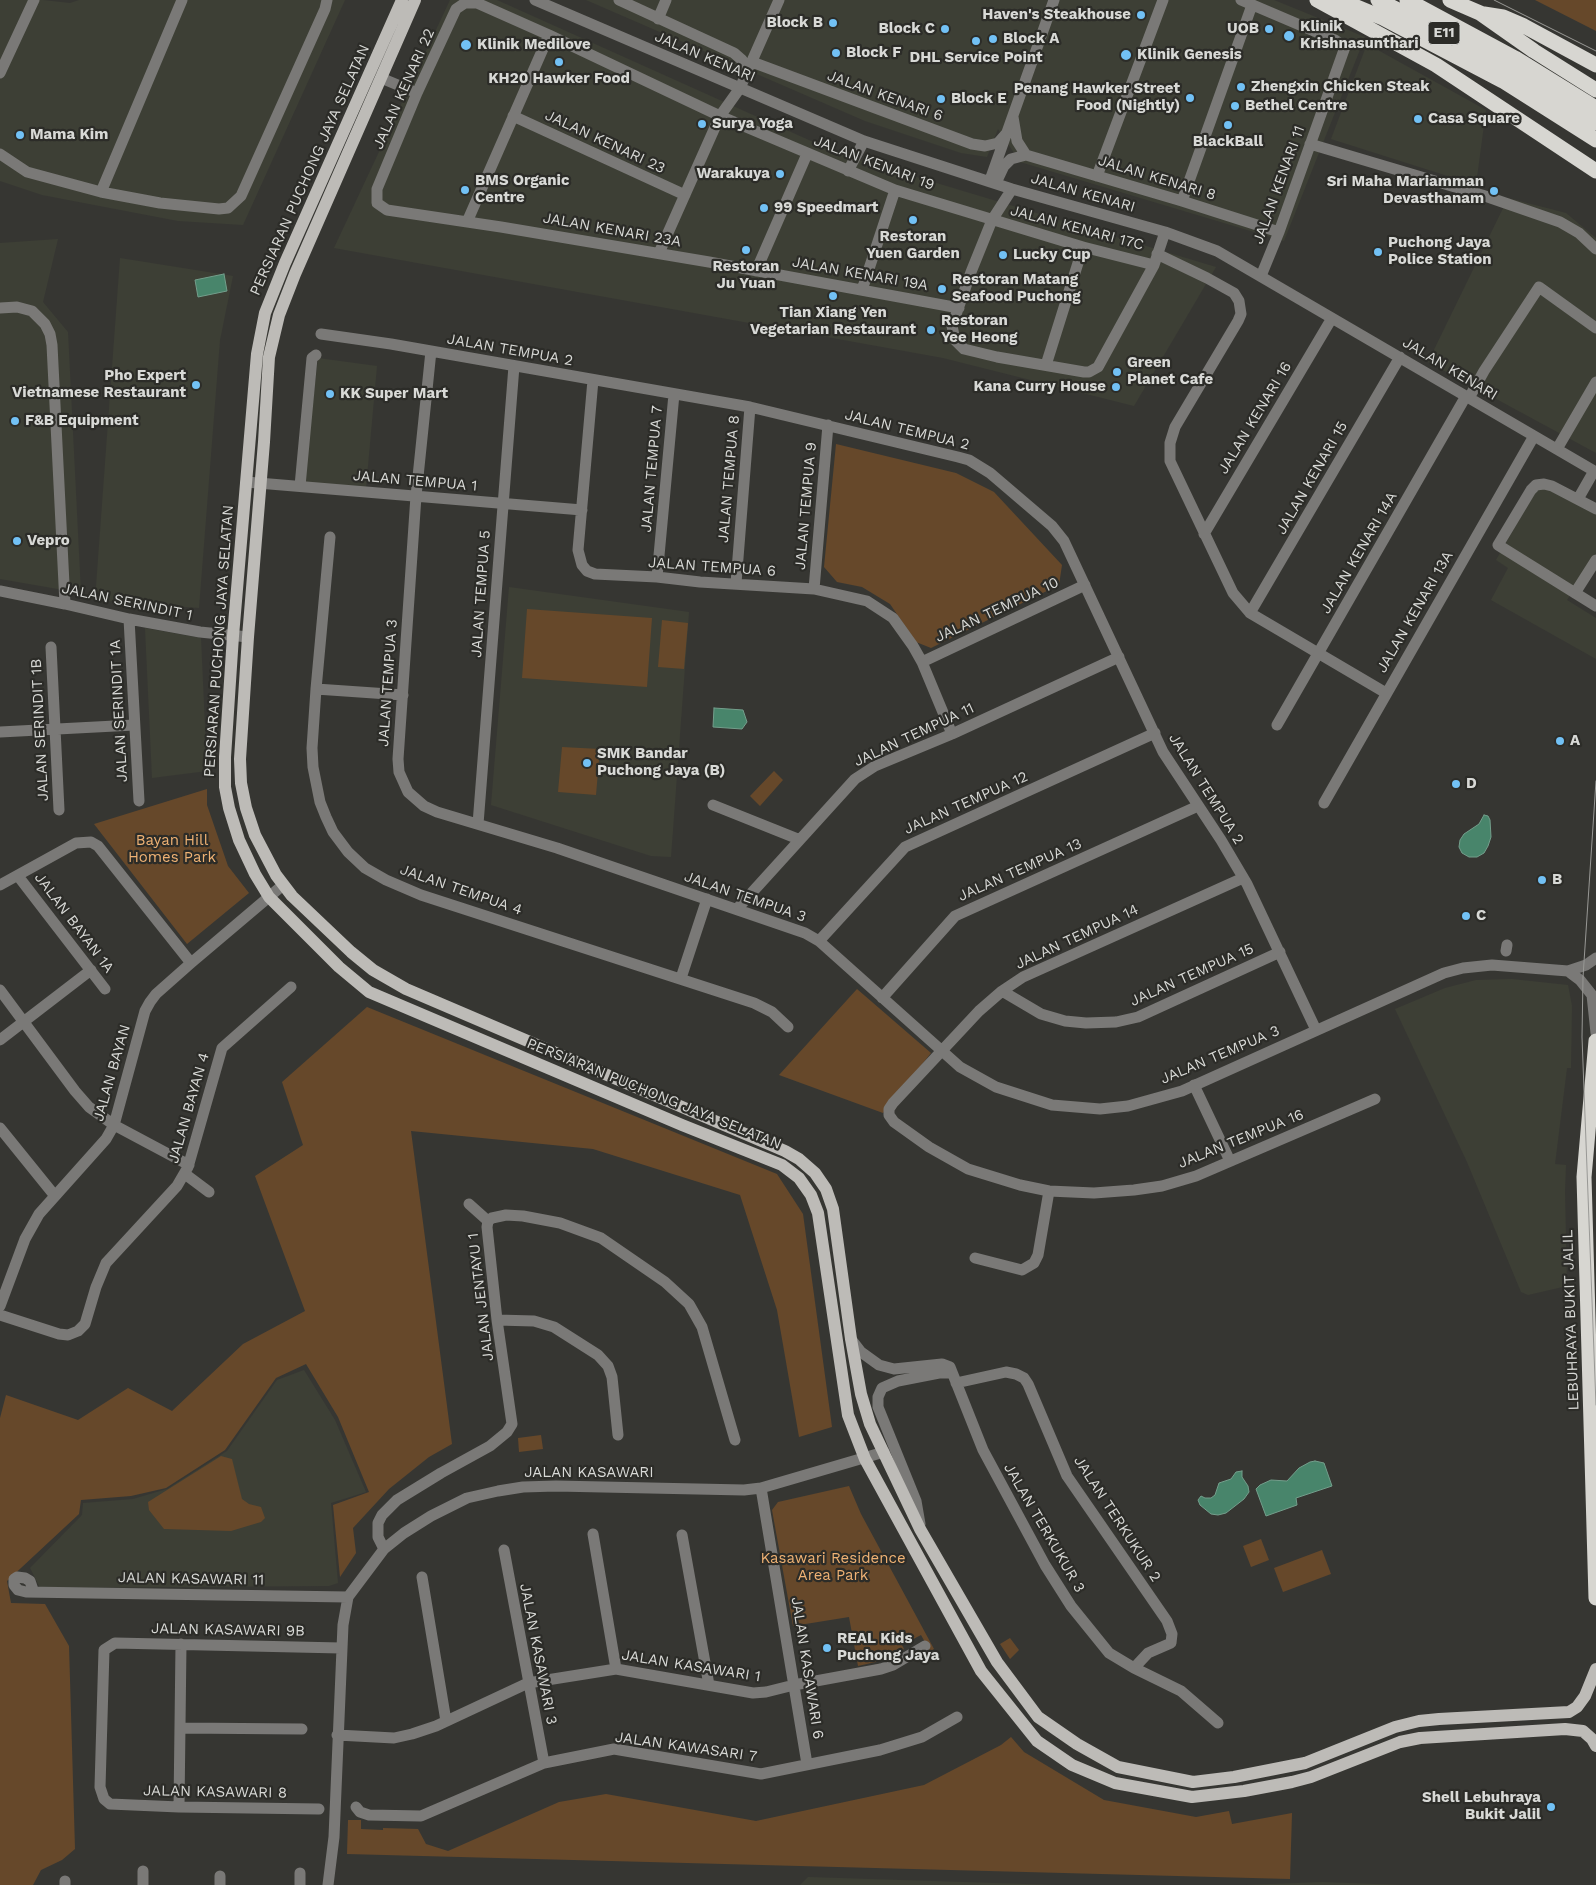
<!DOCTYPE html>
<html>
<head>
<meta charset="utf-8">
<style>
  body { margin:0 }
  canvas { display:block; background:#363632 }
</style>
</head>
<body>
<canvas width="1596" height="1885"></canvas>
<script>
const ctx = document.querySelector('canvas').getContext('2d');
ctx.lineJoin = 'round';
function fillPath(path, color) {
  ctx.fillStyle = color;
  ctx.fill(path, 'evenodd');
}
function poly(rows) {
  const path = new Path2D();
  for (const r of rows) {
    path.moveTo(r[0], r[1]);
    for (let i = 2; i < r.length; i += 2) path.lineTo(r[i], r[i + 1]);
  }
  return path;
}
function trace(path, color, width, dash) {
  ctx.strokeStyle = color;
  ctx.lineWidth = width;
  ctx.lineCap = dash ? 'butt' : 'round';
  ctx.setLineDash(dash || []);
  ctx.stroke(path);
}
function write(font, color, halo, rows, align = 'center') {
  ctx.font = font + ' "Work Sans",sans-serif';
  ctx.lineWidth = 4.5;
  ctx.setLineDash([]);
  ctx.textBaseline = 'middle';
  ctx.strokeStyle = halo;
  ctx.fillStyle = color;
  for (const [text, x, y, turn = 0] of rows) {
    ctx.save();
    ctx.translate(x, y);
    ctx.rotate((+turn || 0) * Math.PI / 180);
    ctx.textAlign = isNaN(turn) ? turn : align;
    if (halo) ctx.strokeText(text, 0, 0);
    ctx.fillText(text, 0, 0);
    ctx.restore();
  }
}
const built = poly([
  [0,0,43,0,70,3,79,0,345,0,243,225,178,221,42,195,0,181],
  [450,0,497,0,840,154,1216,267,1134,406,943,358,334,248],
  [586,0,1274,0,1365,37,1284,241,1020,162,998,129,987,157,961,153,865,121],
  [1367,44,1486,110,1476,185,1331,139],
  [1508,198,1566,213,1596,238,1596,453,1428,362],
  [58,239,43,302,68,332,81,593,0,579,0,243],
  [120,258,233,276,220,340,199,608,95,600],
  [318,358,377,366,366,488,304,483],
  [1545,488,1596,513,1596,553,1567,600,1596,618,1596,659,1491,600,1508,568,1496,560,1537,489],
  [509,587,689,612,671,857,651,856,491,805],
  [145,628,201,638,207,771,152,778],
  [1512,979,1568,985,1572,1006,1571,1068,1567,1068,1555,1164,1566,1165,1565,1191,1567,1286,1528,1295,1521,1292,1467,1162,1395,1009,1445,988,1476,980],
  [304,1370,335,1420,366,1492,331,1503,338,1583,329,1586,40,1588,30,1568,82,1515,83,1503,133,1499,167,1489,227,1451,277,1380],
  [808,1877,1057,1885,800,1885],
  [1322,1882,1402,1885,1246,1885]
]);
const green = poly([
  [1535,0,1596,0,1596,31],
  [836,444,956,473,994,492,1062,565,1059,585,931,648,916,642,890,604,862,587,837,582,824,567],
  [527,609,652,618,647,687,522,678],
  [662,620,688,623,684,669,658,667],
  [562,747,600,749,596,795,558,792],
  [774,771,783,780,760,806,750,796],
  [207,789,207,805,228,866,249,893,187,944,94,824],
  [857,989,931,1053,883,1113,779,1075],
  [367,1007,777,1174,803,1214,832,1427,799,1437,777,1310,740,1195,593,1149,411,1131,452,1444,429,1457,389,1489,353,1528,356,1553,340,1577,333,1505,369,1492,338,1417,306,1364,276,1378,225,1450,166,1488,131,1496,81,1500,79,1514,7,1581,11,1603,45,1604,69,1646,75,1849,62,1860,41,1870,33,1885,0,1885,0,1418,6,1395,78,1420,128,1388,172,1411,243,1344,305,1311,255,1176,303,1145,282,1082],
  [541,1435,543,1449,519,1452,518,1438],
  [221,1456,232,1459,242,1499,249,1504,261,1507,265,1518,261,1522,231,1531,164,1529,149,1510,148,1502],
  [849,1486,861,1514,934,1649,930,1651,921,1635,902,1645,904,1649,880,1661,858,1666,849,1617,793,1626,772,1510,778,1502],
  [1261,1539,1269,1560,1251,1567,1243,1546],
  [1322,1550,1331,1574,1283,1592,1274,1568],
  [1010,1638,1019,1650,1010,1659,1000,1644],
  [1011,1737,1024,1752,1104,1800,1196,1817,1229,1811,1232,1824,1292,1813,1290,1879,347,1854,348,1820,361,1820,361,1829,383,1830,383,1828,418,1829,426,1844,448,1851,559,1802,606,1794,756,1821,924,1785,1001,1745]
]);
const water = poly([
  [224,274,227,291,198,297,195,280,224,274],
  [714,708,743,710,747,722,742,729,713,727,714,708],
  [1484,815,1488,816,1490,820,1491,837,1488,846,1484,853,1477,857,1469,857,1462,853,1459,847,1460,840,1464,834,1479,824,1484,815],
  [1315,1461,1324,1463,1332,1486,1296,1498,1297,1505,1266,1516,1256,1489,1260,1485,1271,1480,1287,1481,1299,1468,1310,1462,1315,1461],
  [1242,1471,1242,1477,1248,1486,1249,1492,1244,1499,1226,1513,1218,1515,1211,1514,1200,1505,1198,1500,1201,1496,1205,1498,1211,1498,1215,1495,1219,1483,1231,1479,1236,1472,1242,1471]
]);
const minor = poly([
  [535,0,864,141,1012,189,1165,232,1217,251,1596,472],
  [619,0,734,53,742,60,744,77],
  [1241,0,1335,40,1345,47,1279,232,1261,276],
  [658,19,666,0],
  [752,62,972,144,985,146,998,143,1006,134],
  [0,73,34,0],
  [381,78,417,93],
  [513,116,685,195],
  [1013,117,1017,141,1026,155],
  [1310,144,1482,195,1560,222,1579,233,1596,249],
  [0,154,27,172,101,192,160,203,219,209,228,208,241,196,325,9,327,0],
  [848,171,864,141],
  [1097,176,1163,0],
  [990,180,1054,0],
  [996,183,1004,166,1011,159,1026,155,1182,201,1279,232],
  [1012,189,992,220,971,272,952,326,955,340,964,349,997,357,1084,372,1089,372,1098,367,1154,265,1165,232],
  [101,192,182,0],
  [1182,201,1252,5],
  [467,222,549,35],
  [659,253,720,116,740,88,779,0],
  [1157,254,1207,278,1234,293,1239,301,1241,314,1238,321,1175,427,1170,443,1170,461,1233,593,1250,613,1386,693],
  [756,271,807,154],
  [862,290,895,190],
  [0,308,17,307,32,311,45,324,50,334,52,345,65,604],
  [959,308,709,262,501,227,387,210,377,203,377,189,417,93,456,9,465,3,477,3,549,35,720,116,895,190,1083,247,1154,265],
  [321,334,391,344,750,407,958,457,969,460,990,473,1052,526,1064,541,1163,752,1221,840,1247,884,1316,1030],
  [431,351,416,496,398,759,399,772,408,792,424,806,437,812,557,848,805,933,819,941,960,1067,996,1087,1052,1105,1100,1109,1128,1106,1182,1091,1444,973,1463,968,1492,965,1568,971,1586,965,1596,958],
  [1046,365,1083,247],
  [593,380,578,550,582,565,587,571,595,574,657,577,700,582,814,589,867,601,893,618,913,646,922,662,952,734],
  [1469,398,1484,371,1539,287,1596,328],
  [1557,449,1596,382],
  [246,482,582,510],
  [300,486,312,358,316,355],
  [1578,499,1594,471],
  [1596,509,1552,486,1544,484,1536,485,1531,490,1498,545,1596,606],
  [1204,534,1332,318],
  [330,537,316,689,312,748,313,767,320,802,326,817,333,832,348,852,365,868,386,880,421,895,754,1003,772,1012,788,1027],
  [657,577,674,394],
  [736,583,750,407],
  [814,589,828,425],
  [0,591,65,604,129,619,200,632,248,637],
  [1575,593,1596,560],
  [1250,613,1400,357],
  [129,619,139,801],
  [51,647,59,810],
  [922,662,1085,585],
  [316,689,403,695],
  [1277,725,1466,396],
  [0,732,134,725],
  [1324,803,1534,436],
  [713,805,798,839],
  [478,824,514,366],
  [18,876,105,989],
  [1243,878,1023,977,1002,991,979,1011,893,1103,889,1109,889,1115,894,1122,929,1147,968,1169,1020,1185,1049,1191,1094,1193,1134,1190,1162,1186,1196,1176,1375,1099],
  [0,885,76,843,91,842,98,846,191,963],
  [737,909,855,779,875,766,952,734,1119,657],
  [819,941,905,847,1155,733],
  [1506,951,1507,945],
  [1568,971,1580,980,1592,995,1596,1033],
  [681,978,707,899],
  [0,990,75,1091,89,1107,114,1125,189,1165],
  [1002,991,1041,1014,1065,1021,1086,1023,1116,1022,1138,1017,1280,952],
  [882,998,955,916,1198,806],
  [0,1040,91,970],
  [1194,1085,1230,1161],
  [0,1128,55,1196],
  [185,1174,209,1192],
  [469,1204,488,1221],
  [975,1258,1022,1270,1034,1263,1038,1255,1049,1191],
  [0,1306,25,1239,39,1214,106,1139,114,1125,145,1011,150,1002,156,994,191,963,283,885],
  [0,1315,59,1334,68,1335,78,1331,85,1324,96,1287,106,1263,177,1186,188,1167,222,1048,291,987],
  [497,1320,534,1321,554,1327,598,1355,608,1366,612,1377,618,1435],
  [851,1339,861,1352,879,1365,894,1369,942,1364,950,1367,983,1450,1045,1565,1071,1606,1109,1653,1134,1668,1181,1691,1218,1723],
  [956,1383,1006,1372,1016,1374,1024,1378,1028,1384,1067,1476,1167,1621,1172,1634,1171,1643,1148,1653,1134,1668],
  [761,1488,807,1764],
  [920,1524,916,1501,878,1407,878,1397,882,1388,898,1381,939,1373,952,1373],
  [593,1534,616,1669],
  [682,1535,709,1685],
  [384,1549,378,1537,378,1523,382,1515,397,1500,441,1473,490,1446,507,1432,512,1424,497,1320,487,1227,488,1221,492,1218,506,1215,523,1216,560,1223,601,1238,665,1282,689,1304,702,1327,735,1440],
  [504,1550,544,1763],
  [422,1577,446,1721],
  [33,1590,30,1581,25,1578,17,1577,14,1579,14,1585,18,1590,26,1592,348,1597],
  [181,1728,302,1729],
  [337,1735,394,1738,412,1734,436,1726,528,1683,616,1669,753,1693,766,1692,794,1685,881,1669,893,1665,925,1646],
  [179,1807,181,1644],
  [356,1807,360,1812,369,1815,421,1816,544,1763,614,1749,761,1774,880,1750,922,1737,957,1717],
  [319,1809,179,1807,110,1804,104,1799,100,1787,104,1650,115,1643,341,1648],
  [220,1876,220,1885],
  [65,1881,65,1885],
  [143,1885,143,1871],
  [300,1885,300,1873],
  [328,1885,334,1837,343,1625,348,1597,384,1549,404,1533,431,1516,467,1498,498,1491,523,1487,556,1486,744,1490,761,1488,884,1452]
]);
const major = poly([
  [402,0,285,263,265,313,257,354,233,636,225,757,225,787,229,808,239,840,255,874,269,897,339,967,369,992,682,1125,782,1165,799,1178,811,1195,818,1213,848,1415,865,1459,981,1671,1037,1741,1072,1765,1115,1783,1192,1797,1244,1791,1292,1782,1311,1777,1400,1742,1420,1738,1565,1729,1583,1731,1592,1739,1596,1746],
  [415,0,295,274,279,315,269,357,264,442,248,637,240,759,241,783,246,808,255,835,276,875,292,896,351,952,373,970,406,989,785,1151,799,1159,815,1173,826,1189,833,1209,851,1339,861,1394,870,1424,920,1529,997,1662,1038,1717,1077,1744,1118,1767,1193,1782,1234,1777,1305,1763,1395,1727,1419,1721,1439,1719,1569,1712,1577,1707,1585,1696,1596,1669]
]);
const highway = poly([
  [1317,0,1436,65,1596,171],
  [1340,0,1383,18,1503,81,1596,140],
  [1378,0,1450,36,1510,69,1596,123],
  [1407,0,1515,58,1596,108],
  [1450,0,1480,13,1534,51,1596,90],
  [1484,14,1503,17,1524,26,1596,65],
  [1596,1041,1584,1177,1596,1598]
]);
const tram = poly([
  [1494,0,1596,51],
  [1596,781,1583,977,1582,1037,1596,1405]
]);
const markers = [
  [1141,15,5,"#72c1f5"],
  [833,23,5,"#72c1f5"],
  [945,29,5,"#72c1f5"],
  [1269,29,5,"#72c1f5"],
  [1289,36,6,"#72c1f5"],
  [993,39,5,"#72c1f5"],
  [976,41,5,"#72c1f5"],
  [466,45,6,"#72c1f5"],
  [836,53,5,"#72c1f5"],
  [1126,55,6,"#72c1f5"],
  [559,62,5,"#72c1f5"],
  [1241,87,5,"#72c1f5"],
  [1190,98,5,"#72c1f5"],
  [941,99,5,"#72c1f5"],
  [1235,106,5,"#72c1f5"],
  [1418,119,5,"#72c1f5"],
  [702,124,5,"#72c1f5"],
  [1228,125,5,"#72c1f5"],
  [20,135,5,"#72c1f5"],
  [780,174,5,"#72c1f5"],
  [465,190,5,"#72c1f5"],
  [1494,191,5,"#72c1f5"],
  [764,208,5,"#72c1f5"],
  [913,220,5,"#72c1f5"],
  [746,250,5,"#72c1f5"],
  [1378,252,5,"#72c1f5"],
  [1003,255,5,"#72c1f5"],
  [942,289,5,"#72c1f5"],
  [833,296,5,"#72c1f5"],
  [931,330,5,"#72c1f5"],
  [1117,372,5,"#72c1f5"],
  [196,385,5,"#72c1f5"],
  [1116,387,5,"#72c1f5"],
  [330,394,5,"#72c1f5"],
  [15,421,5,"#72c1f5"],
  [17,541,5,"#72c1f5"],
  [1560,741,5,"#72c1f5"],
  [587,763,5,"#72c1f5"],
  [1456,784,5,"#72c1f5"],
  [1542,880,5,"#72c1f5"],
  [1466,916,5,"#72c1f5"],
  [827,1648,5,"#72c1f5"],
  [1551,1807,5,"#72c1f5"]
];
const shields = [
  [1444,33,32]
];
const shieldNames = [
  ["E11",1444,33]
];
const poiNames = [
  ["Haven's Steakhouse",1131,15,"right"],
  ["Block B",823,23,"right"],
  ["Klinik",1300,27],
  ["Krishnasunthari",1300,44],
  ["Block C",935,29,"right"],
  ["UOB",1259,29,"right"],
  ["Block A",1003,39],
  ["Klinik Medilove",477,45],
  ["Block F",846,53],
  ["Klinik Genesis",1137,55],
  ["DHL Service Point",976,58,"center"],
  ["KH20 Hawker Food",559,79,"center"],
  ["Zhengxin Chicken Steak",1251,87],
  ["Penang Hawker Street",1180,89,"right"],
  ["Food (Nightly)",1180,106,"right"],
  ["Block E",951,99],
  ["Bethel Centre",1245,106],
  ["Casa Square",1428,119],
  ["Surya Yoga",712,124],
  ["Mama Kim",30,135],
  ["BlackBall",1228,142,"center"],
  ["Warakuya",770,174,"right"],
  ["BMS Organic",475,181],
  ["Centre",475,198],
  ["Sri Maha Mariamman",1484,182,"right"],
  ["Devasthanam",1484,199,"right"],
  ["99 Speedmart",774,208],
  ["Restoran",913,237,"center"],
  ["Yuen Garden",913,254,"center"],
  ["Puchong Jaya",1388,243],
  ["Police Station",1388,260],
  ["Lucky Cup",1013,255],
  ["Restoran",746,267,"center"],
  ["Ju Yuan",746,284,"center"],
  ["Restoran Matang",952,280],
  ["Seafood Puchong",952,297],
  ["Tian Xiang Yen",833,313,"center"],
  ["Vegetarian Restaurant",833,330,"center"],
  ["Restoran",941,321],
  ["Yee Heong",941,338],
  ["Green",1127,363],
  ["Planet Cafe",1127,380],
  ["Pho Expert",186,376,"right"],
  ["Vietnamese Restaurant",186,393,"right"],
  ["Kana Curry House",1106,387,"right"],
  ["KK Super Mart",340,394],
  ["F&B Equipment",25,421],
  ["Vepro",27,541],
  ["A",1570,741],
  ["SMK Bandar",597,754],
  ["Puchong Jaya (B)",597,771],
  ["D",1466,784],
  ["B",1552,880],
  ["C",1476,916],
  ["REAL Kids",837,1639],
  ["Puchong Jaya",837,1656],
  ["Shell Lebuhraya",1541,1798,"right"],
  ["Bukit Jalil",1541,1815,"right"]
];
const streetNames = [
  ["JALAN KENARI",705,57,23],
  ["JALAN KENARI 22",404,89,-66],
  ["JALAN KENARI 6",885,96,20],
  ["JALAN KENARI 23",605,142,25],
  ["JALAN KENARI 19",874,163,21],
  ["PERSIARAN PUCHONG JAYA SELATAN",310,170,-66],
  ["JALAN KENARI 8",1157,178,17],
  ["JALAN KENARI 11",1279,185,-70],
  ["JALAN KENARI",1083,193,16],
  ["JALAN KENARI 17C",1077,228,15],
  ["JALAN KENARI 23A",612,230,10],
  ["JALAN KENARI 19A",860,274,10],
  ["JALAN TEMPUA 2",510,350,10],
  ["JALAN KENARI",1450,369,31],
  ["JALAN KENARI 16",1255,418,-59],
  ["JALAN TEMPUA 2",907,430,14],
  ["JALAN TEMPUA 7",652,469,-85],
  ["JALAN KENARI 15",1312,478,-60],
  ["JALAN TEMPUA 8",729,479,-85],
  ["JALAN TEMPUA 1",415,481,5],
  ["JALAN TEMPUA 9",806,506,-85],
  ["JALAN KENARI 14A",1359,553,-60],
  ["JALAN TEMPUA 6",712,567,4],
  ["JALAN TEMPUA 5",481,594,-86],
  ["JALAN SERINDIT 1",127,602,12],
  ["JALAN TEMPUA 10",997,610,-25],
  ["JALAN KENARI 13A",1415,612,-60],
  ["PERSIARAN PUCHONG JAYA SELATAN",219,641,-86],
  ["JALAN TEMPUA 3",388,683,-86],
  ["JALAN SERINDIT 1A",119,711,-93],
  ["JALAN SERINDIT 1B",40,730,-93],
  ["JALAN TEMPUA 11",914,735,-25],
  ["JALAN TEMPUA 2",1206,789,58],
  ["JALAN TEMPUA 12",966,803,-24],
  ["JALAN TEMPUA 13",1020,870,-24],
  ["JALAN TEMPUA 4",461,890,19],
  ["JALAN TEMPUA 3",745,897,19],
  ["JALAN BAYAN 1A",74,923,53],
  ["JALAN TEMPUA 14",1077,937,-25],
  ["JALAN TEMPUA 15",1192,975,-24],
  ["JALAN TEMPUA 3",1220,1055,-23],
  ["JALAN BAYAN",112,1073,-74],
  ["PERSIARAN PUCHONG JAYA SELATAN",654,1094,22],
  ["JALAN BAYAN 4",189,1108,-74],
  ["JALAN TEMPUA 16",1241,1139,-22],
  ["JALAN JENTAYU 1",481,1297,-97],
  ["LEBUHRAYA BUKIT JALIL",1571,1320,-92],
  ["JALAN KASAWARI",589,1473],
  ["JALAN TERKUKUR 2",1117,1519,57],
  ["JALAN TERKUKUR 3",1044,1528,60],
  ["JALAN KASAWARI 11",191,1579,1],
  ["JALAN KASAWARI 9B",228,1630,1],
  ["JALAN KASAWARI 3",538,1654,79],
  ["JALAN KASAWARI 1",691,1666,9],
  ["JALAN KASAWARI 6",807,1668,81],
  ["JALAN KAWASARI 7",686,1747,8],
  ["JALAN KASAWARI 8",215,1792,1]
];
const parkNames = [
  ["Bayan Hill",172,841],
  ["Homes Park",172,858],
  ["Kasawari Residence",833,1559],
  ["Area Park",833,1576]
];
fillPath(built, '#3d3f35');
fillPath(green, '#66482a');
fillPath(water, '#48856b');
trace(water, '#739e8b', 1);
trace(minor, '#7a7977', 11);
trace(major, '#bdbbb7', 12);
trace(highway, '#d7d6d1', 15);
trace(tram, '#989895', 1);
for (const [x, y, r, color] of markers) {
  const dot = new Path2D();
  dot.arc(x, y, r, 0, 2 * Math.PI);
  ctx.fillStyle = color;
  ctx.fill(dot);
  trace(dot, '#2c2c28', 2);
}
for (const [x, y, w] of shields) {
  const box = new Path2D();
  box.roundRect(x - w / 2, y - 11.5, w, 23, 4);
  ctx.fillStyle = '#2c2c28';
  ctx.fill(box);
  trace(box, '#d8d9d6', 1);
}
write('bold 14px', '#d8d9d6', null, shieldNames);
write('bold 15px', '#d8d9d6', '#2c2c28', poiNames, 'left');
write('15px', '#d8d9d6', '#2c2c28', streetNames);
write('15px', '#efb274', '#2c2c28', parkNames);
</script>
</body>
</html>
